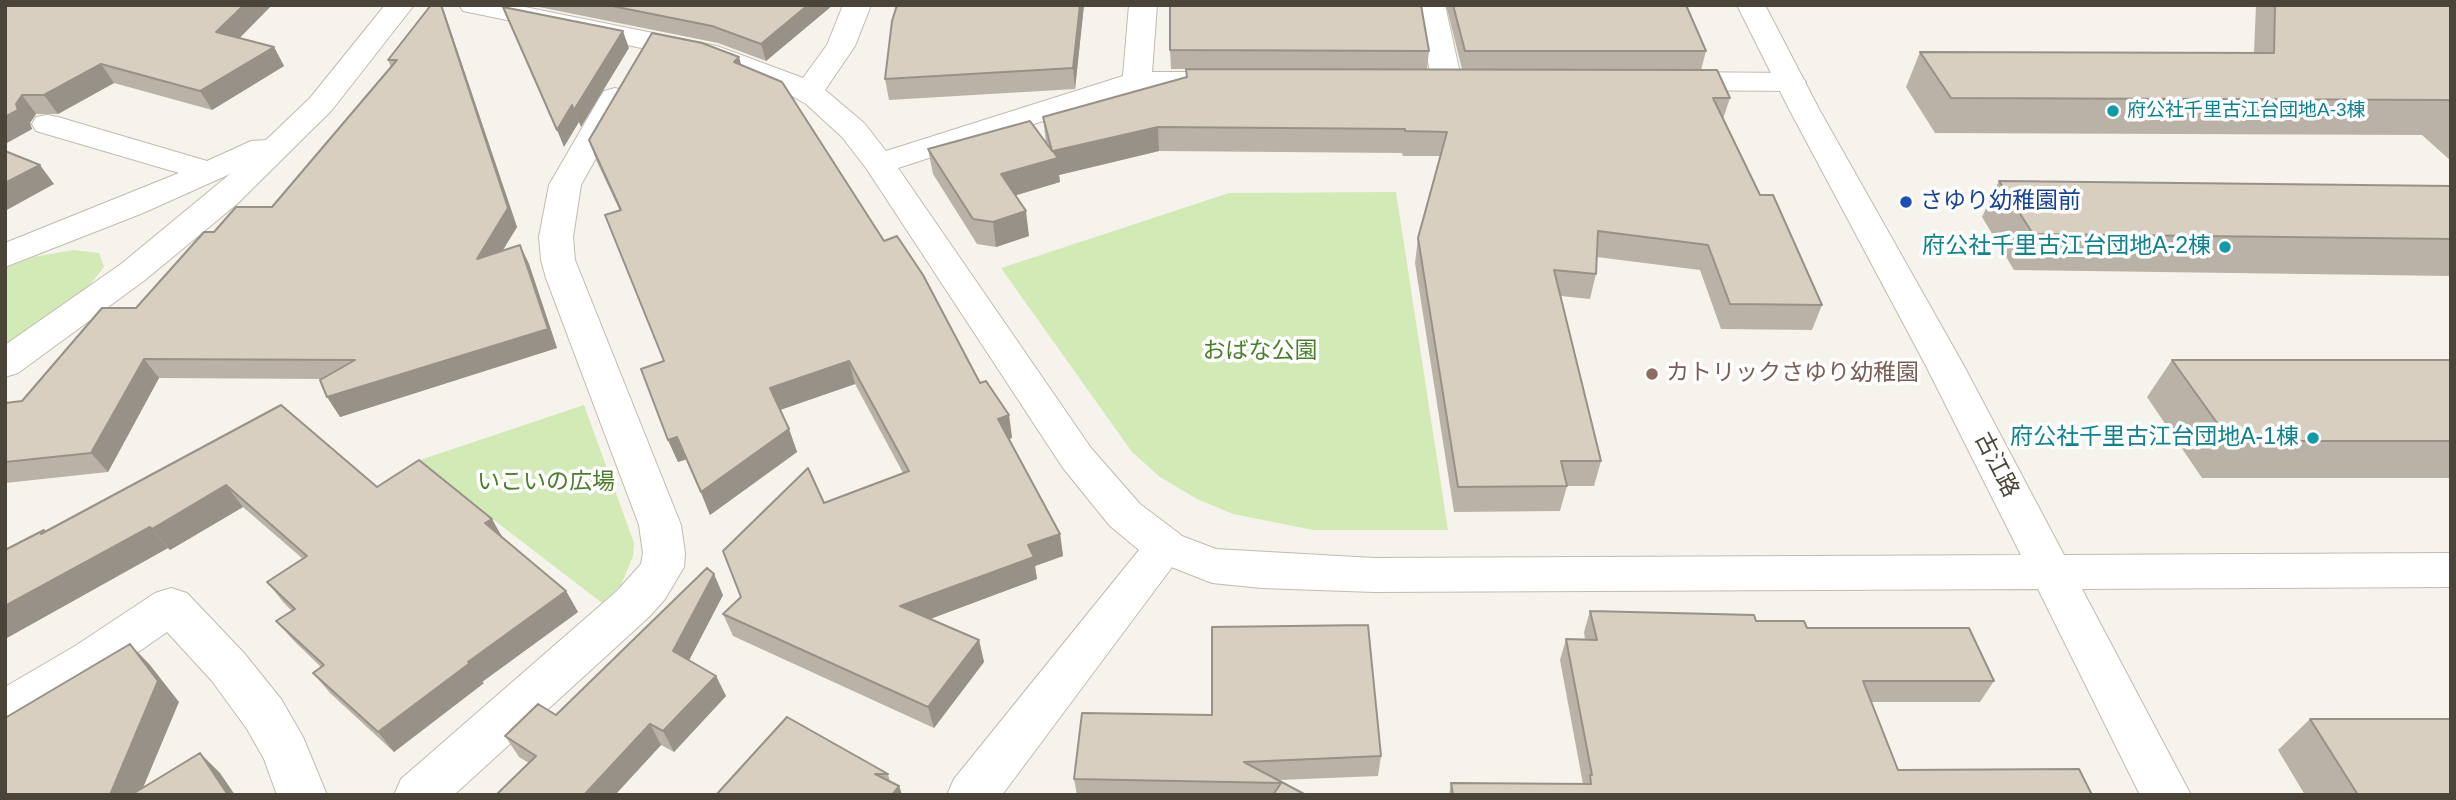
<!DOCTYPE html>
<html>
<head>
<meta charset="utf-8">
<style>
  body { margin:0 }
  #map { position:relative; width:2456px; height:800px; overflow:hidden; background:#f6f3ec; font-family:Arial,sans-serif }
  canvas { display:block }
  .frame { position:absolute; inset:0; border:7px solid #4b4439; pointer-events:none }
</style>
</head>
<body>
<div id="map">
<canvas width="2456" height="800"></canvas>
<div class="frame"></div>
</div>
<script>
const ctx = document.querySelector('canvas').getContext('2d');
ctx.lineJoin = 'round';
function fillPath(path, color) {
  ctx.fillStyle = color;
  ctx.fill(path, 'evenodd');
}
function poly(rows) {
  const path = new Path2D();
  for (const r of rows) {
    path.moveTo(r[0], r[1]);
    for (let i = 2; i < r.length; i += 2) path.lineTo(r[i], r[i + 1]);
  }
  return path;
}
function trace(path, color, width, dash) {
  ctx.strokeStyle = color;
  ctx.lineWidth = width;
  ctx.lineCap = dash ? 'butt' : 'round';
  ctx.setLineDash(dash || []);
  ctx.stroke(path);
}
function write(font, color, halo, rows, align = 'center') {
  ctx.font = font + ' Arial,"Noto Sans JP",sans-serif';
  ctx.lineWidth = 7;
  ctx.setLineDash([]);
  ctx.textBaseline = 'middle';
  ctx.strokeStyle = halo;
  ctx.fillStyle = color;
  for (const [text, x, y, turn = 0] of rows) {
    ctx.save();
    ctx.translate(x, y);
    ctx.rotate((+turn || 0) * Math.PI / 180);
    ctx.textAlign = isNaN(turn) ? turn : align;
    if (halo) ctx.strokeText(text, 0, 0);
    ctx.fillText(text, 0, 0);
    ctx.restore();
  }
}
const green = poly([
  [1396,192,1448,530,1313,530,1233,514,1197,499,1160,477,1132,452,1001,268,1229,193],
  [73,250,99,253,104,267,85,291,5,346,5,268,34,257],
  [584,405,634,543,633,556,621,585,602,603,417,461]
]);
const minor = poly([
  [385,5,414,5,332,110,237,204,145,280,18,373,5,377,5,345,121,264,230,174,143,213,5,267,5,243,179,173,36,131,32,124,36,117,47,115,58,117,207,161,251,141,266,140,310,98,385,5],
  [459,5,515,5,717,46,803,78,827,45,843,5,871,5,855,46,825,90,864,123,886,151,1123,76,1129,5,1157,5,1152,72,1225,72,1235,75,1240,81,1235,87,1225,90,1139,90,898,168,1091,448,1140,504,1181,535,1187,547,1002,795,947,795,954,779,1139,550,1110,526,1063,468,866,168,842,137,806,104,776,87,709,62,473,13,463,11,459,5],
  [1417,5,1445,5,1462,82,1457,88,1447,91,1437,88,1432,82,1417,5],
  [1671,72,1791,73,1801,76,1806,82,1801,88,1791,91,1671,90,1661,87,1656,81,1661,75,1671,72],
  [615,88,626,91,630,97,581,185,573,237,575,260,681,525,685,553,684,567,665,599,650,616,454,795,394,795,401,779,618,590,641,564,643,553,639,525,546,278,541,260,539,237,549,185,600,97,604,91,615,88],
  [171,588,187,593,244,653,281,699,303,737,327,795,277,795,264,759,247,729,212,681,167,632,107,674,22,725,5,731,5,687,75,646,155,593,171,588]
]);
const tertiary = poly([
  [1737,5,1765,5,1819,109,1964,366,2064,555,2451,553,2451,587,2082,589,2191,795,2140,795,2038,589,1374,592,1262,588,1212,583,1151,559,1145,547,1151,535,1166,530,1216,549,1374,558,2021,555,1926,366,1789,109,1737,5]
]);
const wall = poly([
  [5,5,272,5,239,38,274,47,284,66,212,110,114,83,58,114,36,114,30,123,32,129,5,144],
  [431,5,442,5,445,14,517,227,502,251,520,245,529,264,557,348,340,417,321,379,159,378,108,472,5,483,5,403,22,401,136,308,214,232,272,207,391,67,388,60],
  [529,5,833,5,766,61,718,43],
  [1084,5,1075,89,889,100,885,79],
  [1446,5,1686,5,1706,51,1701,70,1730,98,1723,119,1760,195,1822,305,1812,330,1721,329,1700,270,1597,257,1596,274,1590,299,1561,296,1601,461,1594,486,1567,486,1560,511,1454,512,1415,263,1418,238,1440,156,1403,156,1402,153,1159,151,1059,175,1060,182,1015,195,1029,236,996,247,977,244,933,174,928,149,1046,143,1043,117,1186,77,1186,69,1171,69,1170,50,1429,51,1427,69,1462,69],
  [2256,5,2451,5,2451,161,2422,135,1935,133,1906,87,1920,52,2254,53],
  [742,65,884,241,980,383,1009,415,1012,438,1009,439,1060,534,1063,556,1035,566,1037,579,930,619,979,640,984,662,934,728,733,636,723,614,741,597,824,503,903,473,855,384,780,410,789,429,797,452,710,515,687,459,678,462,668,440,664,361,620,211,597,162,589,140],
  [1999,181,2451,186,2451,276,2014,270,1982,217],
  [2172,360,2451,360,2451,478,2202,478,2147,397],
  [281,405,377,487,504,539,566,591,578,612,482,682,484,683,394,752,330,693,313,673,321,667,294,641,276,621,292,611,284,603,267,582,303,559,243,507,170,550,168,548,5,639,5,550,46,532],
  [723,595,689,660,716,676,726,696,674,752,661,745,615,795,496,795,529,763,519,757,505,736,556,715],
  [1590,611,1756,621,1807,628,1994,681,1980,702,1871,702,1898,770,2092,795,1449,795,1451,783,1583,784,1560,660,1566,639,1585,640,1584,632],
  [1082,713,1381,756,1378,776,1279,780,1306,795,1077,795,1074,779],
  [787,717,888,774,890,782,899,786,902,795,716,795],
  [2310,719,2451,795,2305,795,2278,750]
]);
const shadedWall = poly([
  [244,5,272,5,227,51,216,32],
  [441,5,442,5,445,14,517,227,486,278,477,259],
  [808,5,833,5,766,61,761,44],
  [1080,5,1084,5,1075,89,1073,68],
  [623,31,629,48,581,127,574,110],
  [274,47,284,66,212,110,200,91],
  [739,57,745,78,734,62],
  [101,64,114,83,58,114,44,95],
  [22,95,36,114,30,123,32,129,5,144,5,117],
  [572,105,579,122,564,147,557,130],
  [1158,127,1159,151,1059,175,1060,182,1004,199,1001,174,1053,151],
  [40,165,54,184,5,211,5,183],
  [1026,211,1029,236,996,247,993,222],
  [520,245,529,264,557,348,340,417,327,397],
  [144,359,159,378,108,472,91,453],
  [849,361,855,384,777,411,770,388],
  [1009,415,1012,438,1002,442,998,419],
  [789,429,797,452,710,515,701,492],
  [677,437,687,459,678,462,668,440],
  [226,485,243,507,170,550,152,529],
  [492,519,504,540,485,523],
  [150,527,168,548,5,639,5,606],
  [1060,534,1063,556,1035,566,1037,579,906,628,900,606,1028,545],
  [714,574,723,595,683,672,673,651],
  [566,591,578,612,482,682,484,683,394,752,378,732,468,662],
  [979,640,984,662,934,728,928,707],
  [130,644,150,665,179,702,140,795,110,795],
  [716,676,726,696,674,752,663,731],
  [650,724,661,745,615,795,584,795],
  [200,753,220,773,235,795,228,795],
  [899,786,902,795,892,795]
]);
const building = poly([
  [5,5,244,5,216,32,274,47,200,91,101,64,44,95,22,95,16,104,18,110,5,117,5,5],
  [431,5,441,5,508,208,477,259,520,245,548,329,327,397,320,380,355,360,144,359,91,453,5,462,5,403,22,401,102,308,136,308,204,232,214,232,236,207,272,207,397,60,388,60,431,5],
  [607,5,808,5,761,44,712,26,607,5],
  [897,5,1080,5,1073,68,885,79,892,21,897,5],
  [1170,5,1421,5,1429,51,1170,50,1170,5],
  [1453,5,1686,5,1706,51,1465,51,1453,5],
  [2275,5,2451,5,2451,102,2448,100,1951,98,1920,52,2274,53,2275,5],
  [503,7,623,31,574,110,572,105,557,130,503,7],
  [652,33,702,43,739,57,734,62,782,82,884,241,897,236,923,275,980,383,986,381,1009,415,998,419,1060,534,1028,545,1034,557,900,606,979,640,928,707,723,614,741,597,723,551,808,468,824,503,909,471,849,361,770,388,789,429,701,492,677,437,668,440,641,369,664,361,605,215,621,210,589,140,652,33],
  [1186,69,1717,70,1730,98,1713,98,1760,195,1773,195,1822,305,1730,304,1708,245,1598,231,1596,274,1554,270,1601,461,1561,461,1567,486,1458,487,1418,238,1447,132,1405,131,1405,129,1158,127,1053,151,1058,158,1001,174,1026,211,993,222,973,219,928,149,1030,121,1052,151,1043,117,1187,77,1186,69],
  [5,151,40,165,5,183,5,151],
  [1999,181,2451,186,2451,239,2033,234,1999,181],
  [2172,360,2451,360,2451,441,2230,441,2172,360],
  [281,405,377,487,419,460,492,519,485,523,566,591,468,662,470,663,378,732,313,673,324,665,276,621,295,609,267,582,307,556,226,485,152,529,150,527,5,606,5,550,44,530,41,534,281,405],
  [707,568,714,574,673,651,716,676,663,731,650,724,584,795,496,795,536,756,505,736,538,704,556,715,707,568],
  [1590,611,1754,615,1756,621,1804,621,1807,628,1969,628,1994,681,1863,681,1898,770,2079,769,2092,795,1453,795,1451,783,1591,784,1590,775,1592,775,1566,639,1597,640,1590,611],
  [1368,625,1381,756,1244,762,1306,795,1273,795,1281,783,1074,779,1082,713,1212,715,1212,627,1368,625],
  [130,644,158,681,110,795,5,795,5,718,130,644],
  [787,717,888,774,875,774,899,786,892,795,716,795,787,717],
  [2310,719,2451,719,2451,795,2358,795,2310,719],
  [200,753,228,795,131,795,200,753]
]);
const markers = [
  [2113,111,7,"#0f9aa8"],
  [1906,202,7,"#1a4fb4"],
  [2225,247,7,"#0f9aa8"],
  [1652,374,7,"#8d6e63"],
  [2313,438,7,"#0f9aa8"]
];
const farCulturenames = [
  ["府公社千里古江台団地A-3棟",2127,111]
];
const transitNames = [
  ["さゆり幼稚園前",1920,202]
];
const cultureNames = [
  ["府公社千里古江台団地A-2棟",2211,247],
  ["府公社千里古江台団地A-1棟",2299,438]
];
const parkNames = [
  ["おばな公園",1260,352],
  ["いこいの広場",546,483]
];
const educationNames = [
  ["カトリックさゆり幼稚園",1666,374]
];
const streetNames = [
  ["古江路",1996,465,63]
];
fillPath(green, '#d2eab5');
trace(minor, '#c2bbae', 2);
trace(tertiary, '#c2bbae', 2);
fillPath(minor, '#fff');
fillPath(tertiary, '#fff');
fillPath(wall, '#bab2a6');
fillPath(shadedWall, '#979187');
fillPath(building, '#d8cfc1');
trace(building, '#979187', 2);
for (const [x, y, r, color] of markers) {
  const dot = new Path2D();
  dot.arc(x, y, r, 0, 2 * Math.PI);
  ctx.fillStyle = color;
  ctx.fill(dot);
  trace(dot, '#fff', 2.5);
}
write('19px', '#0d838f', '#fff', farCulturenames, 'left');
write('23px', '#164399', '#fff', transitNames, 'left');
write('23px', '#0d838f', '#fff', cultureNames, 'right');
write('23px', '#4a7f2a', '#fff', parkNames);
write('23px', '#785e54', '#fff', educationNames, 'left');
write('23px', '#4b4439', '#fff', streetNames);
</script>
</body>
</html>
